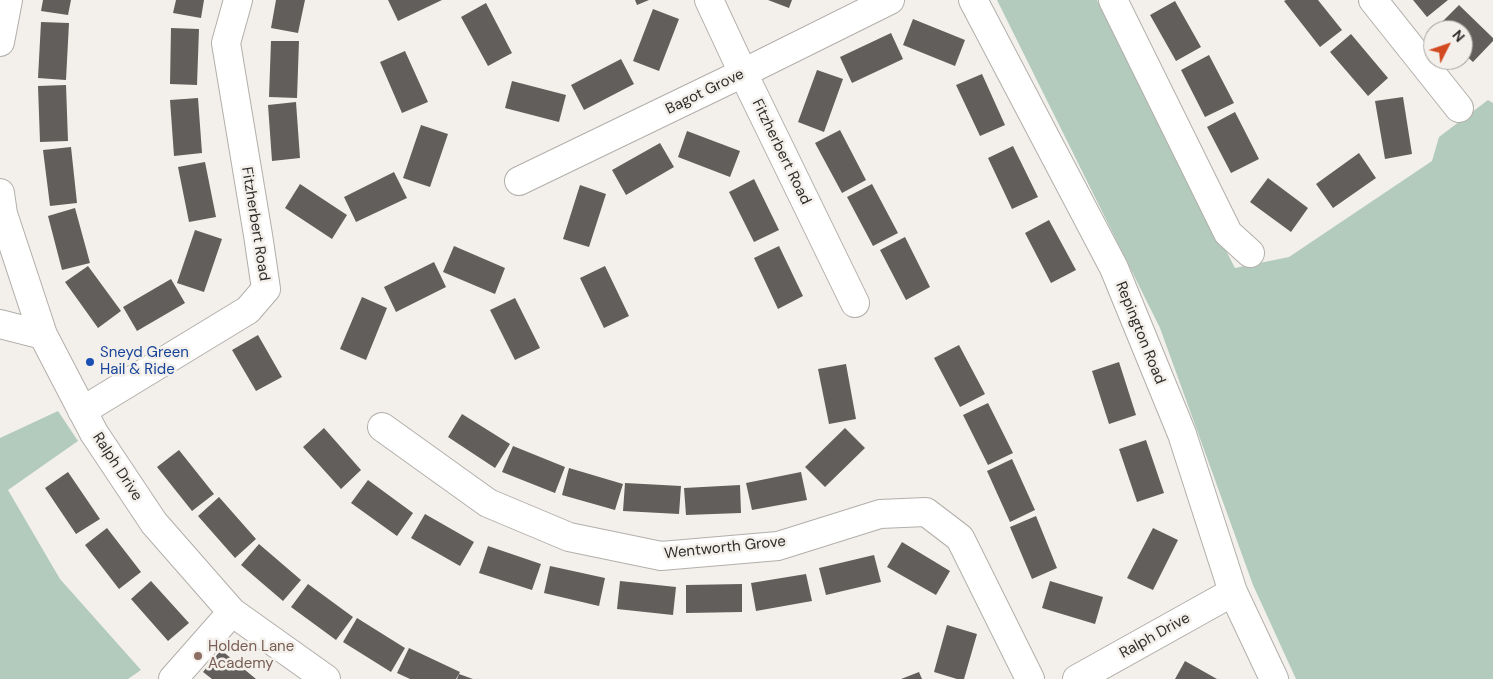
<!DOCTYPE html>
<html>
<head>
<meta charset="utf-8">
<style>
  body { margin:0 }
  #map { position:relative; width:1493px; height:679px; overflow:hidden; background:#f3f0eb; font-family:"DM Sans",sans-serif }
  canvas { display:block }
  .north { position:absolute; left:1423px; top:20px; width:50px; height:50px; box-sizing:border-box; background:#f3f0eb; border:1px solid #a4a29e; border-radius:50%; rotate:49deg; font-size:14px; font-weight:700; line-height:20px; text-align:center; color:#2e2d2b }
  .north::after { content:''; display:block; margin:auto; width:18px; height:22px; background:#d34a20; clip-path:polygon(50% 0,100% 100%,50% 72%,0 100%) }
</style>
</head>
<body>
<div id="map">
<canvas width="1493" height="679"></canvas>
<div class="north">N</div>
</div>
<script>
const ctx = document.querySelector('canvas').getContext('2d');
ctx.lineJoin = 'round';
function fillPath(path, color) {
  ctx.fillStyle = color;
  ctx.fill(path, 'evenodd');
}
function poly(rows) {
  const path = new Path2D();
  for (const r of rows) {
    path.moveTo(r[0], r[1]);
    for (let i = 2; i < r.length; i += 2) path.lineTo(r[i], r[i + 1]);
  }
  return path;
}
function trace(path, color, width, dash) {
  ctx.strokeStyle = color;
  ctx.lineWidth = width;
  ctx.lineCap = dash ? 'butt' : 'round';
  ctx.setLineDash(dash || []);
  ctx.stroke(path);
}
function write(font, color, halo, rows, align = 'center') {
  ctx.font = font + ' "DM Sans",sans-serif';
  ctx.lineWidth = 5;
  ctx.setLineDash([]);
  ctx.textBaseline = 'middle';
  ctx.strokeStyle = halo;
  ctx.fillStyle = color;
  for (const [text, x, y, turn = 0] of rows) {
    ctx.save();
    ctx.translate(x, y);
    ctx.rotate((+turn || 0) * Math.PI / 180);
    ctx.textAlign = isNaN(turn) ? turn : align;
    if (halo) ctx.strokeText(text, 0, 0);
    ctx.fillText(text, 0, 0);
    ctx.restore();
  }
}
const green = poly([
  [997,0,1097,0,1235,268,1289,257,1432,161,1439,137,1488,100,1493,103,1493,679,1296,679,1253,585,1160,328],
  [58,411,78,441,8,490,60,579,141,670,128,679,0,679,0,438]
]);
const building = poly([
  [43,0,71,0,68,15,41,11],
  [176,0,204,0,201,18,173,13],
  [276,0,305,0,298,33,271,28],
  [388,0,442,0,398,21],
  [635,0,649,0,637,5],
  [768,0,792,0,789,8],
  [1286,0,1318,0,1342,30,1320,47,1284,1],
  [1413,0,1448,0,1427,17],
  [1175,1,1201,47,1176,61,1150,15],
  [486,3,512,53,488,66,461,17],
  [1459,5,1493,38,1493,41,1473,62,1463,53,1463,30,1439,30,1437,27],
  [653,9,679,19,659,71,633,61],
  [913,19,965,40,955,66,903,45],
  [41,22,69,23,66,80,38,78],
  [171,28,199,29,197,85,170,84],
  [891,33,903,59,852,83,840,57],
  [1351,34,1388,78,1368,96,1330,52],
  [271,41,299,41,297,98,269,97],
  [405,51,428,102,402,113,380,62],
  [1209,55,1234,103,1205,117,1181,70],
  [621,59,634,84,584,110,571,85],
  [817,70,843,79,824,132,798,122],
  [982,74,1005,125,980,136,956,85],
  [512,81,566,95,559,122,505,108],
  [66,85,68,141,40,142,38,86],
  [1403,97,1412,154,1385,159,1375,101],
  [198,98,202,153,174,156,170,100],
  [296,102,300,158,272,161,268,105],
  [1235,112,1259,159,1231,173,1207,127],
  [421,125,448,134,430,187,403,178],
  [840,130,866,180,842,193,815,143],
  [687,131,740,151,730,177,678,157],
  [660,143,674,167,626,195,612,170],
  [1013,146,1038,197,1012,209,988,158],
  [71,147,77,203,50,206,43,150],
  [1359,153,1376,178,1333,208,1316,184],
  [205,162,216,217,189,222,178,167],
  [394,172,407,198,356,222,344,197],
  [1268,178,1308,208,1291,232,1250,202],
  [754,179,779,230,754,242,729,192],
  [300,184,347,215,332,239,285,208],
  [872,184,898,233,873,246,847,197],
  [580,185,606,194,589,247,563,239],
  [75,208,90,263,62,270,48,216],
  [1049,220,1076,270,1051,283,1025,233],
  [195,230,222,239,204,292,177,283],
  [905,237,930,287,906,300,880,250],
  [454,246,505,268,495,294,443,272],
  [779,246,803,296,778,309,754,258],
  [434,262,446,287,396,312,384,287],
  [88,266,121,311,98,328,65,282],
  [605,266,629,316,604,328,580,278],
  [171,279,185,303,137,331,123,307],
  [362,297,387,308,366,360,340,349],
  [515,298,540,348,515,360,490,310],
  [258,335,282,377,256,391,232,350],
  [959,345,985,394,960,407,934,358],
  [1119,362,1136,415,1109,424,1092,371],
  [846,364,856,419,829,424,818,369],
  [988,403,1013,453,988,465,963,415],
  [462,414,510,444,495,468,448,437],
  [324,428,361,470,341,489,303,447],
  [845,428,865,448,825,487,805,467],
  [1146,440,1164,493,1137,502,1119,449],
  [513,446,565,467,555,493,502,472],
  [179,450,214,494,192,511,157,467],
  [1012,459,1035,510,1010,522,987,471],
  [569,468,623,484,615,510,562,495],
  [68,472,100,519,76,534,45,488],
  [801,472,807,500,752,510,746,483],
  [368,480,413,513,397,536,351,503],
  [625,483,681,486,679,514,623,511],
  [740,485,741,513,686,515,684,488],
  [219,497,256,539,235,558,198,516],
  [425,514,474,542,460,566,411,538],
  [1036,516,1057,568,1032,579,1010,527],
  [107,528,141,572,119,589,85,545],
  [1153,528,1178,540,1153,590,1127,578],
  [902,542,950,571,936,595,887,567],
  [259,544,301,580,283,601,241,565],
  [488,546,541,564,532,590,479,573],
  [874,555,881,582,826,595,819,568],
  [550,566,605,578,599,606,544,593],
  [806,574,812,601,756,611,751,583],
  [151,581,189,623,168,641,131,599],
  [620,581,676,587,673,615,617,609],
  [1050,581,1103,597,1095,624,1042,608],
  [308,584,353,617,336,640,291,607],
  [742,584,742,612,686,613,686,585],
  [357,618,405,648,391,672,343,642],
  [947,625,977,634,964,679,957,679,934,672],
  [409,648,460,672,456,679,410,679,397,673],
  [221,650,256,679,212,679,203,672],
  [1185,661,1217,679,1175,679],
  [919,672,922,679,901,679],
  [459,674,473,679,457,679]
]);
const minor = poly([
  [709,0,743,73,855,303],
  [973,0,1114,268,1182,434,1233,592,1274,679],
  [1113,0,1228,233,1250,253],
  [1373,0,1459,108],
  [0,42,8,0],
  [519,181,743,73,890,0],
  [0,193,3,214,43,335,94,433,154,523,232,612,326,679],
  [0,324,43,335],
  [82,411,248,310,266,289,258,235,226,43,238,0],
  [382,427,488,503,569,537,661,556,778,546,880,514,926,512,960,538,1030,679],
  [173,679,232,612],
  [1077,679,1233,592]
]);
const markers = [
  [90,362,5,"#1a4fb4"],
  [198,656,5,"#8d6e63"]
];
const streetNames = [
  ["Bagot Grove",705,92,-26],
  ["Fitzherbert Road",781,152,64],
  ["Fitzherbert Road",255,224,81],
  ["Repington Road",1140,333,68],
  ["Ralph Drive",117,467,57],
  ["Wentworth Grove",725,548,-6],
  ["Ralph Drive",1155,636,-29]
];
const transitNames = [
  ["Sneyd Green",100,353],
  ["Hail & Ride",100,370]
];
const educationNames = [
  ["Holden Lane",208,647],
  ["Academy",208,664]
];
fillPath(green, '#b3cbbd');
fillPath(building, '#625e5b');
trace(minor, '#b2afab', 30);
trace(minor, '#fff', 28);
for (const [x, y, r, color] of markers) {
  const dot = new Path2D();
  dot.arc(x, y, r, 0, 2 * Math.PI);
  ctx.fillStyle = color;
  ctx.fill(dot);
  trace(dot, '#f3f0eb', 2);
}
write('15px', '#2e2d2b', '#f3f0eb', streetNames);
write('15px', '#164399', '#f3f0eb', transitNames, 'left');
write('15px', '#785e54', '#f3f0eb', educationNames, 'left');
</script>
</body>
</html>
